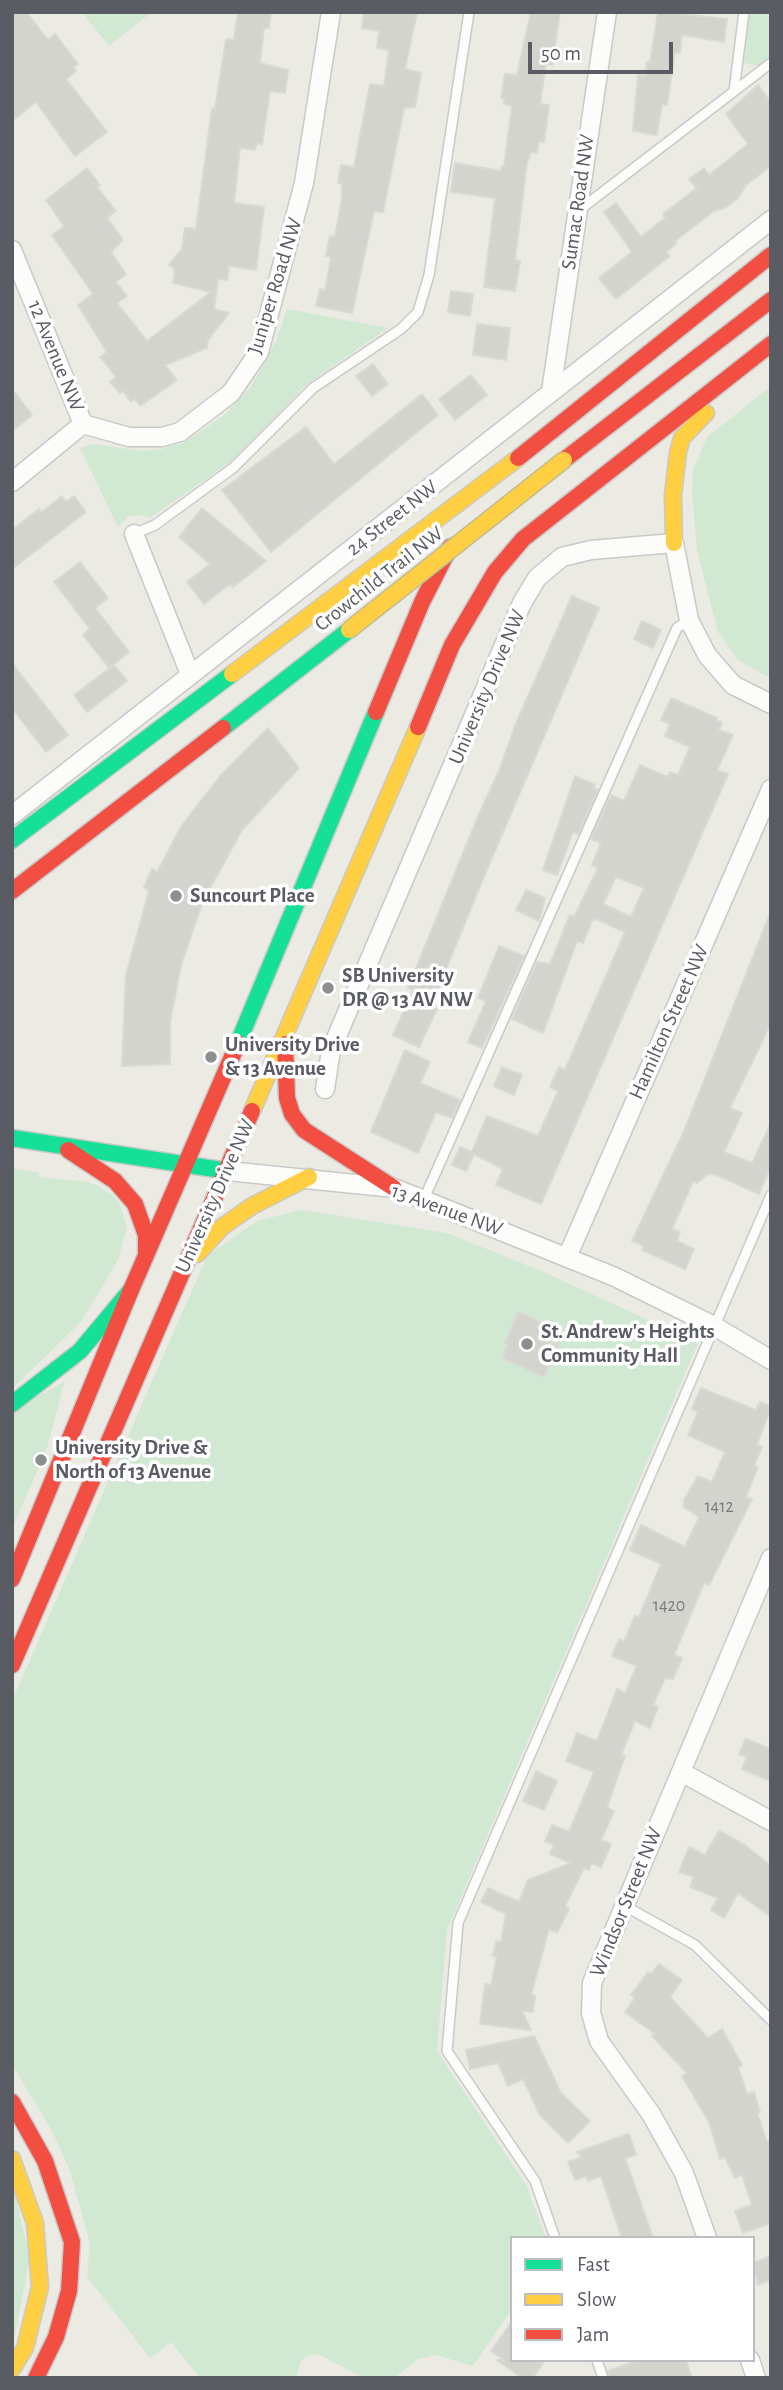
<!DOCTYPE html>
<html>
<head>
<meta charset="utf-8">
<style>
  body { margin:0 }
  #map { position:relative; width:783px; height:2390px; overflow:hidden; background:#ebebe4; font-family:"Alegreya Sans",sans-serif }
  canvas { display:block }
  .frame { position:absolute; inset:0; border:14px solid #5a5c63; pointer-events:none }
  .legend { position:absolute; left:510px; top:2236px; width:245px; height:126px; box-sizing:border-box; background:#fff; border:2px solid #bdbec1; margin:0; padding:9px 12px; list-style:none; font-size:21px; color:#5a5c63 }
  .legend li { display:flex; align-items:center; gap:14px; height:35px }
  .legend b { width:35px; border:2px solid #bdbec1 }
  .scale { position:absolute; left:528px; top:42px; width:145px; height:32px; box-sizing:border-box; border:4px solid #5a5c63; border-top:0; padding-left:9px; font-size:21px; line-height:24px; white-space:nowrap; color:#5a5c63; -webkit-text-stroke:5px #fff; paint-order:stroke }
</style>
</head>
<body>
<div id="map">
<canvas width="783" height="2390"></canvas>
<div class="frame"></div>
<ul class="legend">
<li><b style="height:9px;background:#16e098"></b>Fast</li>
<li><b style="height:9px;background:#ffcf43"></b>Slow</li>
<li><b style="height:9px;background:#f24e42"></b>Jam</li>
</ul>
<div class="scale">50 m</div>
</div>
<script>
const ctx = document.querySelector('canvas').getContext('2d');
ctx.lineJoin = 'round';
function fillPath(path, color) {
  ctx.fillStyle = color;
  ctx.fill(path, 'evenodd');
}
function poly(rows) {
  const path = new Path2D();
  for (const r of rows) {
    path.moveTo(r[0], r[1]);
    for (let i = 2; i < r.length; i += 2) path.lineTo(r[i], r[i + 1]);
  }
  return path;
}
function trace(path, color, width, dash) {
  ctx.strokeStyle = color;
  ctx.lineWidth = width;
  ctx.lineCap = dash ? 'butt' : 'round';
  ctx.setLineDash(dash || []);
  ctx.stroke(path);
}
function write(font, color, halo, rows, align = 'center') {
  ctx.font = font + ' "Alegreya Sans",sans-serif';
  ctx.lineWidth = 7;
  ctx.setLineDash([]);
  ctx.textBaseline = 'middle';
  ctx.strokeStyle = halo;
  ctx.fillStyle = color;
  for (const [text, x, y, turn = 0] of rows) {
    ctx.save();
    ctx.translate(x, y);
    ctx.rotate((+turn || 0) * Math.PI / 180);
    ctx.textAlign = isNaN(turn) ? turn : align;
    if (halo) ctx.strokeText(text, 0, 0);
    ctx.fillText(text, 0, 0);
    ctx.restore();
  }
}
const green = poly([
  [82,12,152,12,109,46],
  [750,12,771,12,771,56,759,66,744,63],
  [287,309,388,328,307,384,229,463,150,518,141,515,128,516,118,527,80,448,93,444,143,451,161,449,183,443,201,431,224,415,250,388,276,342],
  [771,386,771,679,738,660,718,632,697,550,692,494,693,470,707,437],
  [12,1168,39,1173,39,1177,88,1182,100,1187,114,1197,120,1205,127,1228,118,1260,81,1322,12,1389],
  [301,1210,447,1233,544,1272,698,1343,447,1930,437,2051,526,2185,546,2238,512,2238,512,2309,473,2366,436,2355,418,2359,394,2378,364,2378,318,2354,308,2355,301,2361,296,2378,200,2378,171,2342,150,2358,87,2277,90,2244,70,2171,52,2131,12,2065,12,1701,207,1256,257,1221],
  [65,1381,47,1448,12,1529,12,1411],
  [12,2182,30,2258,12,2350]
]);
const building = poly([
  [12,12,26,12,48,40,55,34,78,64,73,67,76,71,66,79,107,132,75,156,36,102,12,121,12,12],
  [238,12,271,12,269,28,264,28,260,63,288,70,285,93,270,91,262,144,257,143,255,150,240,148,234,203,264,207,256,270,229,266,227,280,218,279,214,309,229,313,208,340,207,348,165,365,177,380,140,406,135,399,131,402,123,391,120,393,110,382,116,377,100,357,107,352,78,305,93,294,52,235,64,226,46,200,87,168,100,185,97,187,116,211,107,218,123,240,111,252,126,274,116,282,127,296,117,303,147,341,211,292,173,283,175,269,169,265,182,249,185,228,196,229,212,108,215,109,226,39,234,39,238,12],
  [364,12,417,12,405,69,421,73,415,107,404,108,383,212,374,211,352,313,316,306,320,289,325,290,331,257,326,256,330,236,335,237,342,198,342,184,338,183,341,165,354,167,370,84,384,86,389,50,377,48,379,31,362,28,364,12],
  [531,12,560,12,552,65,546,64,540,104,549,105,544,142,539,141,537,153,531,152,527,163,515,260,520,261,515,291,484,287,495,198,451,192,455,163,501,171,502,166,504,166,512,106,504,104,504,98,501,98,505,74,517,75,531,12],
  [658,12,727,19,724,42,682,35,680,53,675,52,667,105,662,104,657,135,633,131,638,75,645,76,647,62,650,63,658,12],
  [758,85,771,102,771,166,746,185,739,197,725,208,714,211,675,241,676,244,666,252,670,256,616,299,599,278,632,252,604,212,616,203,641,237,665,218,663,214,697,188,689,179,704,168,709,175,748,144,726,114,758,85],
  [451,291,473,294,470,316,448,312,451,291],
  [477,324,510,328,506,360,473,355,477,324],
  [373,364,388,384,372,396,356,376,373,364],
  [471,375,487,395,455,420,439,399,471,375],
  [12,389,32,415,12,431,12,389],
  [422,394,438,415,271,552,222,490,306,427,334,464,422,394],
  [62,496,66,502,74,496,86,512,12,569,12,530,39,509,42,512,62,496],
  [202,508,266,561,233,587,230,584,204,604,187,582,210,564,179,537,202,508],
  [80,562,108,598,95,608,129,652,109,668,83,635,90,629,54,582,80,562],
  [572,596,599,608,485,874,431,1006,437,1009,419,1047,393,1035,413,990,408,988,479,814,499,771,515,726,572,596],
  [642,621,661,630,653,648,634,639,642,621],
  [12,663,68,735,46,752,12,708,12,663],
  [114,665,127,681,87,712,74,695,114,665],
  [671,698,717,718,716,720,722,723,719,730,733,735,717,770,728,774,541,1204,496,1185,503,1169,474,1154,466,1171,452,1165,460,1147,472,1152,487,1116,538,1136,558,1091,550,1087,559,1067,565,1070,625,932,596,919,592,921,583,943,577,941,543,1033,512,1019,537,962,550,964,570,915,574,917,598,868,592,865,601,843,591,839,611,795,624,801,640,765,667,777,670,772,678,775,690,747,665,736,670,724,661,720,671,698],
  [616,877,644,888,631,917,603,904,616,877],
  [268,728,299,768,242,830,203,901,181,965,170,1022,170,1064,122,1066,126,975,149,891,144,887,152,869,157,872,182,825,221,775,268,728],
  [575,776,595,785,594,788,598,790,578,834,573,832,557,875,543,870,575,776],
  [526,890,545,898,539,921,516,910,526,890],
  [771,911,771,1023,730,1108,742,1113,724,1152,752,1163,771,1123,771,1166,759,1194,714,1174,708,1174,697,1183,693,1181,672,1229,680,1232,677,1241,694,1249,685,1269,642,1250,644,1246,632,1241,684,1131,771,911],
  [499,946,524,956,482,1048,468,1042,486,1001,478,998,499,946],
  [405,1050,430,1062,420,1083,460,1100,452,1118,436,1112,418,1153,371,1132,405,1050],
  [502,1067,522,1075,514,1095,494,1086,502,1067],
  [518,1312,555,1329,548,1345,560,1343,544,1377,502,1358,508,1345,505,1343,518,1312],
  [701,1388,756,1410,760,1402,771,1407,757,1445,762,1447,754,1465,758,1467,746,1497,752,1499,709,1585,704,1583,674,1655,682,1658,673,1679,665,1678,653,1705,658,1707,650,1728,635,1721,621,1755,625,1756,607,1807,614,1811,601,1840,611,1844,601,1867,592,1863,589,1870,584,1868,565,1906,569,1909,557,1933,549,1929,531,1995,535,1996,533,2012,522,2011,531,2030,480,2024,485,1984,491,1985,497,1956,493,1956,496,1941,501,1942,506,1914,481,1902,488,1888,519,1902,528,1880,571,1863,550,1854,554,1845,545,1841,552,1825,569,1832,594,1772,566,1761,577,1733,597,1741,617,1689,625,1693,637,1666,612,1656,619,1639,624,1642,635,1616,639,1617,661,1564,630,1550,641,1525,685,1547,699,1517,684,1507,684,1500,698,1476,712,1482,725,1452,688,1435,698,1412,692,1409,701,1388],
  [746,1739,771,1749,771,1781,742,1769,747,1757,739,1754,746,1739],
  [536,1771,557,1781,544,1810,523,1801,536,1771],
  [719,1831,745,1845,771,1866,771,1917,738,1893,724,1918,711,1910,718,1898,690,1887,694,1877,679,1872,689,1847,705,1855,719,1831],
  [659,1964,682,1980,670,1997,708,2038,722,2029,742,2065,738,2067,747,2094,754,2092,760,2112,757,2113,767,2142,771,2140,771,2223,743,2233,735,2211,752,2205,742,2175,735,2178,725,2157,720,2159,709,2122,682,2076,687,2073,652,2036,655,2034,625,2012,635,1998,631,1995,648,1972,651,1974,659,1964],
  [534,2036,561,2093,590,2121,568,2143,540,2115,523,2079,508,2086,498,2063,470,2069,466,2050,534,2036],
  [629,2134,636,2155,625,2158,653,2238,622,2238,601,2176,588,2181,586,2176,575,2180,568,2162,582,2157,577,2152,629,2134],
  [771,2256,771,2280,758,2285,753,2263,771,2256],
  [512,2321,512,2360,545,2360,533,2378,522,2378,497,2360,503,2360,491,2351,512,2321],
  [639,2360,686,2360,692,2378,610,2378,608,2371,639,2360]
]);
const lane = poly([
  [734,91,744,12],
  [578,211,771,63],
  [134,534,155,525,233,468,313,388,401,329,418,312,429,275,469,12],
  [424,1199,677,628,689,620],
  [623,1905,695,1945,771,2020],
  [555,2238,535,2181,447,2051,458,1923,771,1195],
  [597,2360,603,2378]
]);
const street = poly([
  [12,250,83,424],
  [551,392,607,12],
  [83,424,129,437,162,437,180,432,231,393,259,352,304,183,331,12],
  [12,482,83,424],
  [134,534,190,674],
  [12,815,771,220],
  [325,1089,331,1050,522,603,537,578,562,557,591,550,674,543,689,620,707,655,733,685,771,704],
  [228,1171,394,1188,615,1277,714,1326,771,1360],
  [568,1255,771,789],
  [681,1772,771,1821],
  [707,2238,684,2173,651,2114,599,2041,591,2013,592,1983,771,1558],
  [750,2360,756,2378]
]);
const fast = poly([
  [223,728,349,630],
  [12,840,232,674],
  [238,1043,376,712],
  [12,1138,228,1171],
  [12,1404,80,1351,131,1290]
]);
const slow = poly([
  [674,543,673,495,678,452,682,438,706,413],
  [232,674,518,458],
  [252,1111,418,727],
  [197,1254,222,1227,252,1206,309,1177],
  [12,2159,35,2223,40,2287,25,2348,12,2369]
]);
const jam = poly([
  [518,458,771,255],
  [564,460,771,300],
  [376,712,422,602,450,547],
  [418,727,452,645,495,572,523,539,771,344],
  [12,891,223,728],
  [285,1044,287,1098,292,1114,304,1130,394,1188],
  [68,1150,115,1181,135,1204,146,1235,146,1255],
  [12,1579,131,1290,238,1043],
  [12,1665,252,1111],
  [12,2102,45,2161,72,2242,69,2291,56,2337,36,2378]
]);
const slowBridge = poly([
  [349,630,564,460]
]);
const markers = [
  [176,896,7,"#8d8e90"],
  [328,988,7,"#8d8e90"],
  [211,1057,7,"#8d8e90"],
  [527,1344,7,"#8d8e90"],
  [41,1460,7,"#8d8e90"]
];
const numberNames = [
  ["1412",719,1507],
  ["1420",669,1606]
];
const streetNames = [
  ["Sumac Road NW",578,202,-82],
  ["Juniper Road NW",275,286,-73],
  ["12 Avenue NW",56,356,68],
  ["24 Street NW",392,518,-38],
  ["Crowchild Trail NW",379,579,-38],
  ["University Drive NW",487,687,-67],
  ["Hamilton Street NW",669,1022,-66],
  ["University Drive NW",215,1196,-66],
  ["13 Avenue NW",447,1210,20],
  ["Windsor Street NW",626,1902,-68]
];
const poiNames = [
  ["Suncourt Place",190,896],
  ["SB University",342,976],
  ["DR @ 13 AV NW",342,1000],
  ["University Drive",225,1045],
  ["& 13 Avenue",225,1069],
  ["St. Andrew's Heights",541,1332],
  ["Community Hall",541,1356],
  ["University Drive &",55,1448],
  ["North of 13 Avenue",55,1472]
];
fillPath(green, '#d1e9d2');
fillPath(building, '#d4d4cf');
trace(building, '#dadad4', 2);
trace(lane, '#c9c9c8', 12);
trace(street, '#c9c9c8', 21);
trace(fast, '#c9c9c9', 19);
trace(slow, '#c9c9c9', 19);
trace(jam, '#c9c9c9', 19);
trace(lane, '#fcfcfb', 9);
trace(street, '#fcfcfb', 18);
trace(fast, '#16e098', 16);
trace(slow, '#ffcf43', 16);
trace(jam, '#f24e42', 16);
trace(slowBridge, '#c2bd92', 19, []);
trace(slowBridge, '#ffcf43', 16);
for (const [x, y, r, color] of markers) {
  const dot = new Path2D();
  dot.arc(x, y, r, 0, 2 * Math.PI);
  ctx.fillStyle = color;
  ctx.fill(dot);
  trace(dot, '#fff', 2.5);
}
write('18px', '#797a7e', null, numberNames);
write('21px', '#5a5c63', '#fff', streetNames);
write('bold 21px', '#5a5c63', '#fff', poiNames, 'left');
</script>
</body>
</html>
